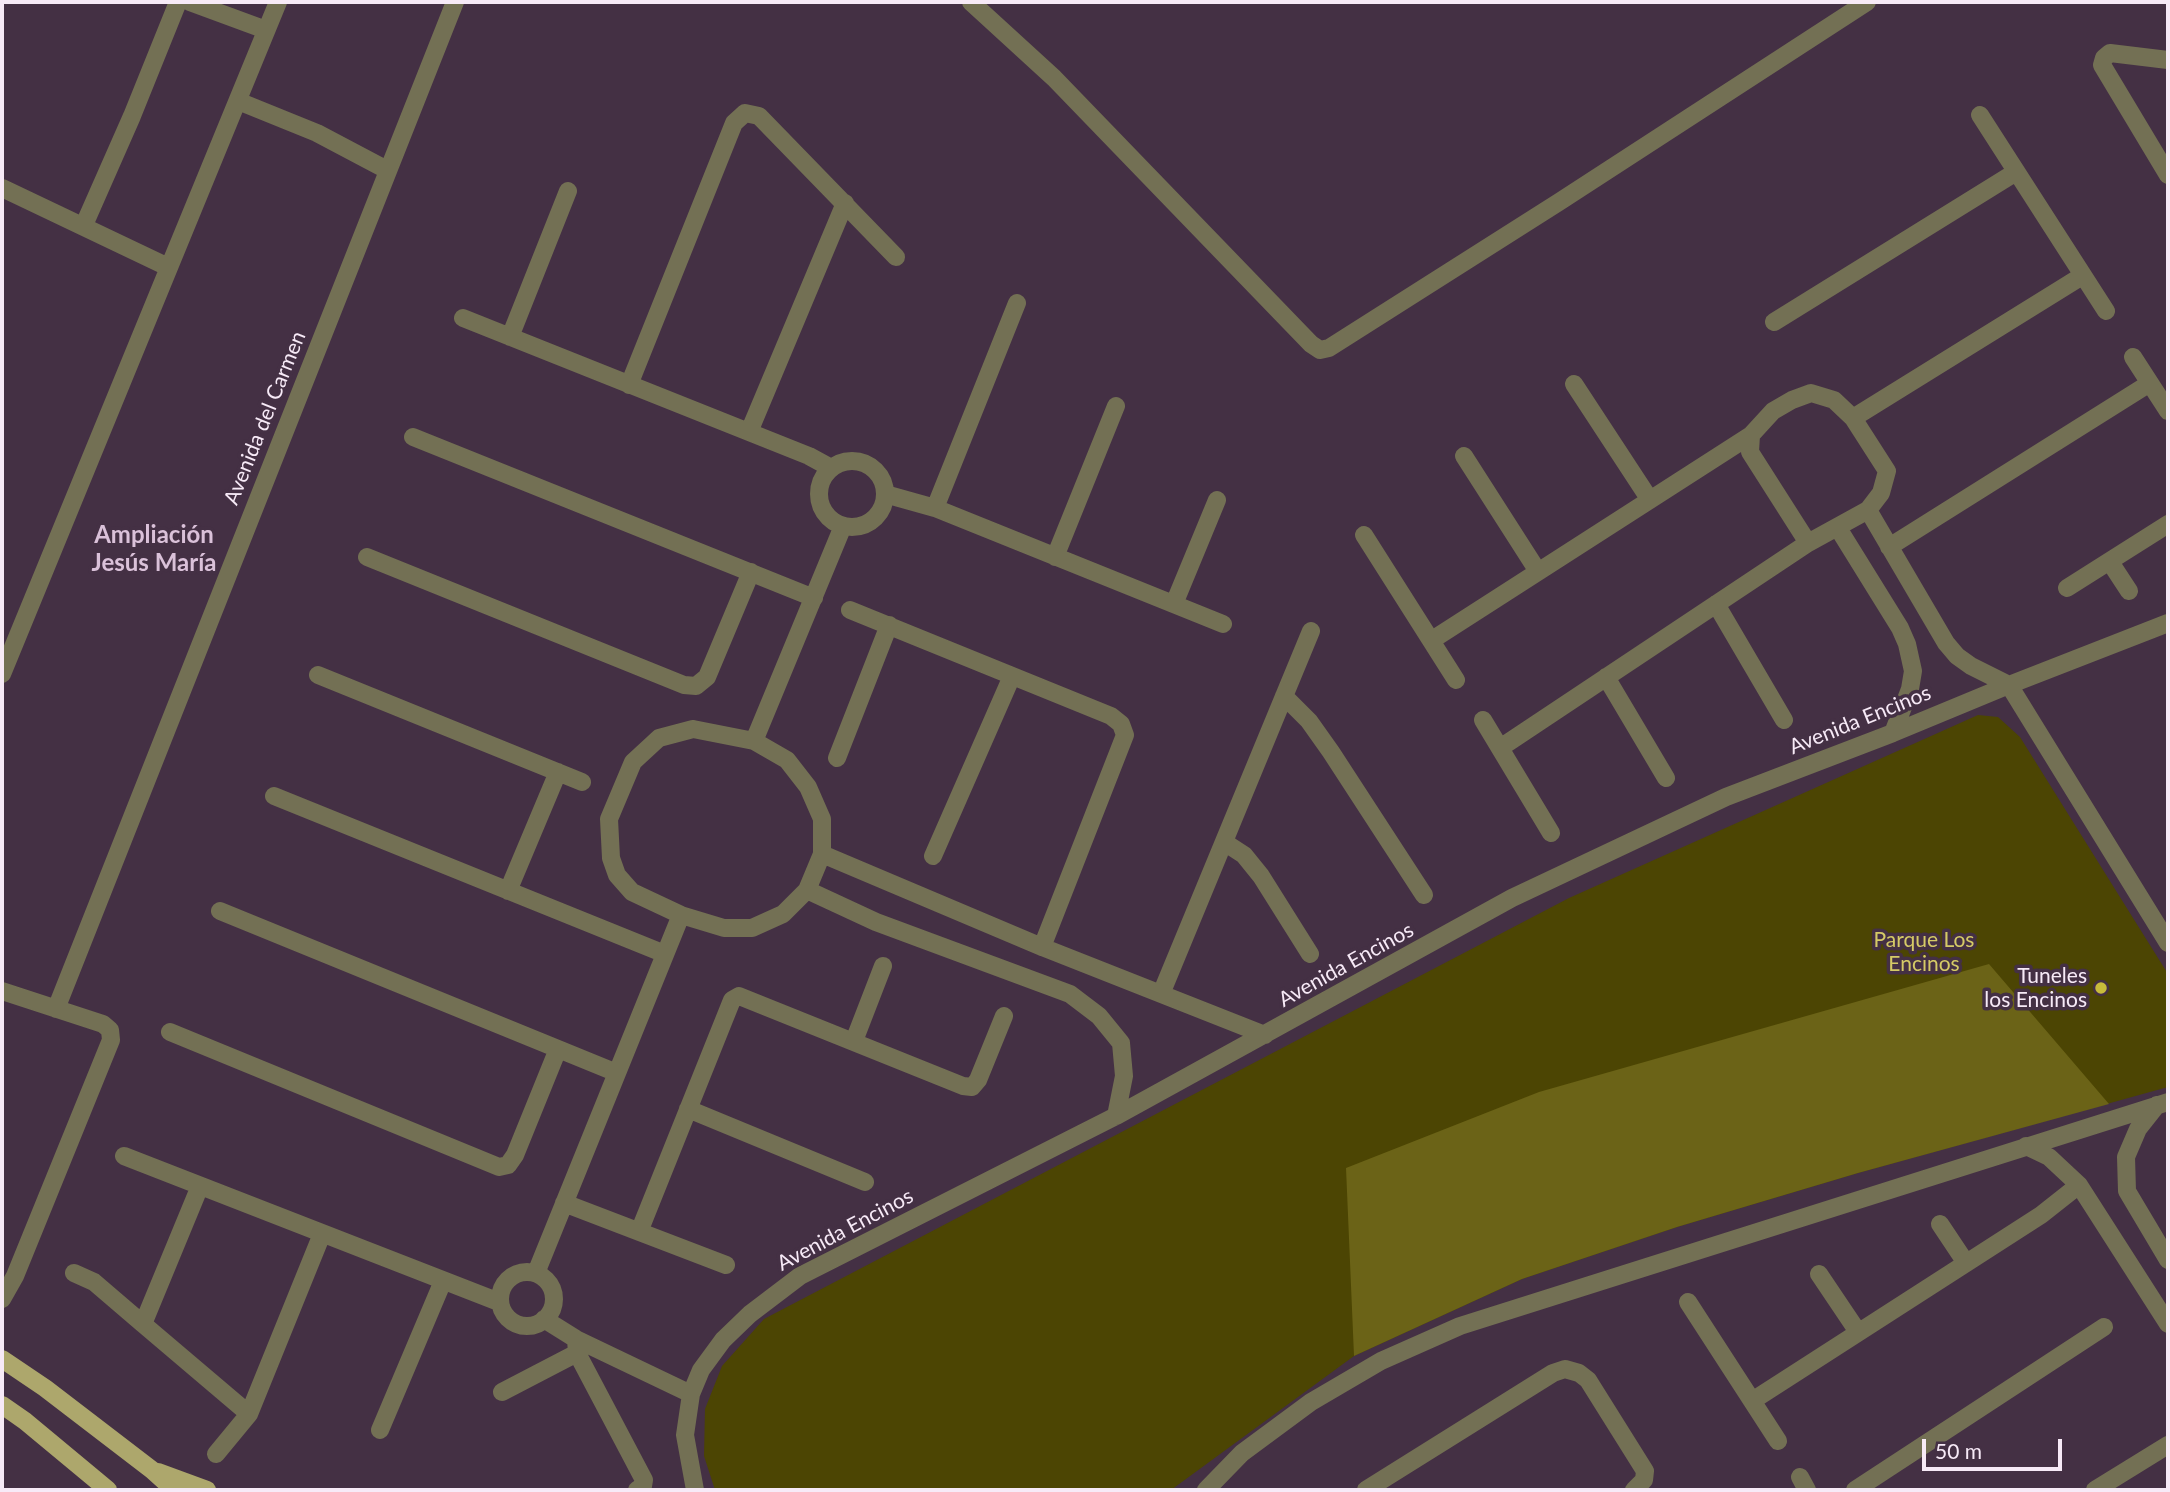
<!DOCTYPE html>
<html>
<head>
<meta charset="utf-8">
<style>
  body { margin:0 }
  #map { position:relative; width:2170px; height:1492px; overflow:hidden; background:#443044; font-family:Lato,sans-serif }
  canvas { display:block }
  .frame { position:absolute; inset:0; border:4px solid #f7eaf7; pointer-events:none }
  .scale { position:absolute; left:1922px; top:1439px; width:140px; height:32px; box-sizing:border-box; border:4px solid #f7eaf7; border-top:0; padding-left:9px; font-size:21px; line-height:24px; white-space:nowrap; color:#f7eaf7; -webkit-text-stroke:5px #443044; paint-order:stroke }
</style>
</head>
<body>
<div id="map">
<canvas width="2170" height="1492"></canvas>
<div class="frame"></div>
<div class="scale">50 m</div>
</div>
<script>
const ctx = document.querySelector('canvas').getContext('2d');
ctx.lineJoin = 'round';
function fillPath(path, color) {
  ctx.fillStyle = color;
  ctx.fill(path, 'evenodd');
}
function poly(rows) {
  const path = new Path2D();
  for (const r of rows) {
    if (r.length === 3) {
      path.moveTo(r[0] + r[2], r[1]);
      path.arc(r[0], r[1], r[2], 0, 2 * Math.PI);
      continue;
    }
    path.moveTo(r[0], r[1]);
    for (let i = 2; i < r.length; i += 2) path.lineTo(r[i], r[i + 1]);
  }
  return path;
}
function trace(path, color, width, dash) {
  ctx.strokeStyle = color;
  ctx.lineWidth = width;
  ctx.lineCap = dash ? 'butt' : 'round';
  ctx.setLineDash(dash || []);
  ctx.stroke(path);
}
function write(font, color, halo, rows, align = 'center') {
  ctx.font = font + ' Lato,sans-serif';
  ctx.lineWidth = 7;
  ctx.setLineDash([]);
  ctx.textBaseline = 'middle';
  ctx.strokeStyle = halo;
  ctx.fillStyle = color;
  for (const [text, x, y, turn = 0] of rows) {
    ctx.save();
    ctx.translate(x, y);
    ctx.rotate((+turn || 0) * Math.PI / 180);
    ctx.textAlign = isNaN(turn) ? turn : align;
    if (halo) ctx.strokeText(text, 0, 0);
    ctx.fillText(text, 0, 0);
    ctx.restore();
  }
}
const green = poly([
  [1978,715,1998,717,2020,737,2168,974,2168,1087,1858,1173,1677,1227,1522,1279,1354,1356,1171,1490,715,1490,704,1456,705,1409,722,1366,764,1319,1569,898]
]);
const forest = poly([
  [1989,964,2109,1104,1858,1173,1677,1227,1522,1279,1354,1356,1346,1168,1539,1092]
]);
const minor = poly([
  [190,2,266,30],
  [971,2,1054,78,1311,344,1320,350,1329,348,1559,202,1867,2],
  [2168,60,2110,53,2104,58,2102,65,2168,175],
  [238,101,317,133,387,170],
  [1980,115,2106,311],
  [2,188,168,267],
  [84,225,132,116,178,2],
  [463,318,809,456,831,468],
  [1774,322,2016,172],
  [510,337,568,191],
  [2133,357,2168,411],
  [1574,384,1650,500],
  [629,385,734,123,745,113,759,116,896,257],
  [1853,418,2082,276],
  [749,432,845,203],
  [1751,435,1750,452,1808,543],
  [413,437,814,598],
  [1464,456,1537,570],
  [852,494,33],
  [885,494,935,508,1223,624],
  [935,508,1017,303],
  [1868,510,1946,643,1957,656,1971,666,2009,685,2168,943],
  [1838,528,1900,628,1907,644,1913,671,1910,689,1893,733],
  [1364,535,1456,680],
  [1889,547,2150,383],
  [367,557,684,685,696,686,707,677,751,572],
  [1055,557,1116,406],
  [2110,562,2129,591],
  [2067,588,2168,524],
  [1174,604,1217,500],
  [1716,604,1784,720],
  [850,610,1111,716,1121,724,1125,735,1042,947],
  [1432,640,1751,435,1773,411,1792,400,1811,393,1834,400,1853,418,1887,471,1881,493,1868,510,1808,543,1500,748],
  [2,674,278,2],
  [318,675,582,782],
  [1606,677,1666,778],
  [1284,696,1309,721,1331,752,1424,895],
  [1483,720,1551,833],
  [693,729,754,741,787,760,808,787,822,819,822,854,807,890,783,914,752,928,724,928,681,915,632,892,617,875,611,858,609,819,633,762,659,738,693,729],
  [754,741,843,526],
  [837,758,889,625],
  [274,796,665,954],
  [1224,842,1244,855,1261,876,1310,954],
  [822,854,1042,947,1265,1035],
  [933,856,1012,676],
  [807,890,876,922,1070,994,1099,1016,1121,1043,1124,1076,1116,1116],
  [508,891,558,772],
  [220,911,617,1073],
  [2,991,103,1024,110,1030,111,1040,15,1276,2,1299],
  [1161,994,1311,631],
  [56,1009,455,2],
  [170,1032,499,1167,508,1165,515,1155,558,1049],
  [854,1041,883,966],
  [2157,1105,2138,1129,2126,1157,2127,1191,2168,1260],
  [688,1109,865,1182],
  [2026,1146,2049,1157,2079,1185,2168,1324],
  [124,1156,499,1302],
  [200,1186,143,1324,249,1414,322,1234],
  [564,1203,726,1265],
  [1940,1224,1966,1263],
  [639,1232,732,1000,739,996,963,1086,972,1087,978,1080,1004,1016],
  [527,1299,27],
  [74,1273,94,1282,143,1324],
  [536,1273,681,915],
  [1819,1274,1858,1332],
  [1688,1302,1778,1441],
  [544,1319,576,1339,691,1394],
  [576,1339,577,1353,644,1480,643,1486,637,1490],
  [502,1392,577,1353],
  [1752,1401,2041,1215,2079,1185],
  [380,1430,443,1281],
  [216,1454,249,1414],
  [1800,1477,1807,1490],
  [695,1490,685,1435,691,1394,701,1370,723,1340,750,1314,800,1276,1116,1116,1512,898,1726,797,1893,733,2009,685,2168,623],
  [1206,1490,1242,1453,1311,1402,1381,1361,1460,1326,2168,1102],
  [1366,1490,1553,1373,1565,1369,1579,1373,1588,1380,1645,1471,1644,1480,1634,1490],
  [1855,1490,2104,1327],
  [2095,1490,2168,1445]
]);
const major = poly([
  [2,1359,45,1388,152,1470,174,1490],
  [2,1405,25,1421,108,1490],
  [158,1472,207,1490]
]);
const markers = [
  [2101,988,7,"#c8bb3b"]
];
const streetNames = [
  ["Avenida del Carmen",265,418,-68],
  ["Avenida Encinos",1860,720,-22],
  ["Avenida Encinos",1346,965,-29],
  ["Avenida Encinos",845,1230,-28]
];
const parkNames = [
  ["Parque Los",1924,940],
  ["Encinos",1924,964]
];
const poiNames = [
  ["Tuneles",2087,976],
  ["los Encinos",2087,1000]
];
const quarterNames = [
  ["Ampliación",154,535],
  ["Jesús María",154,563]
];
fillPath(green, '#4c4503');
fillPath(forest, '#6b6317');
trace(minor, '#737054', 18);
trace(major, '#ada76c', 18);
for (const [x, y, r, color] of markers) {
  const dot = new Path2D();
  dot.arc(x, y, r, 0, 2 * Math.PI);
  ctx.fillStyle = color;
  ctx.fill(dot);
  trace(dot, '#443044', 2.5);
}
write('21px', '#f7eaf7', '#443044', streetNames);
write('21px', '#d5ca66', '#443044', parkNames);
write('21px', '#f7eaf7', '#443044', poiNames, 'right');
write('bold 24px', '#dac1d9', '#443044', quarterNames);
</script>
</body>
</html>
